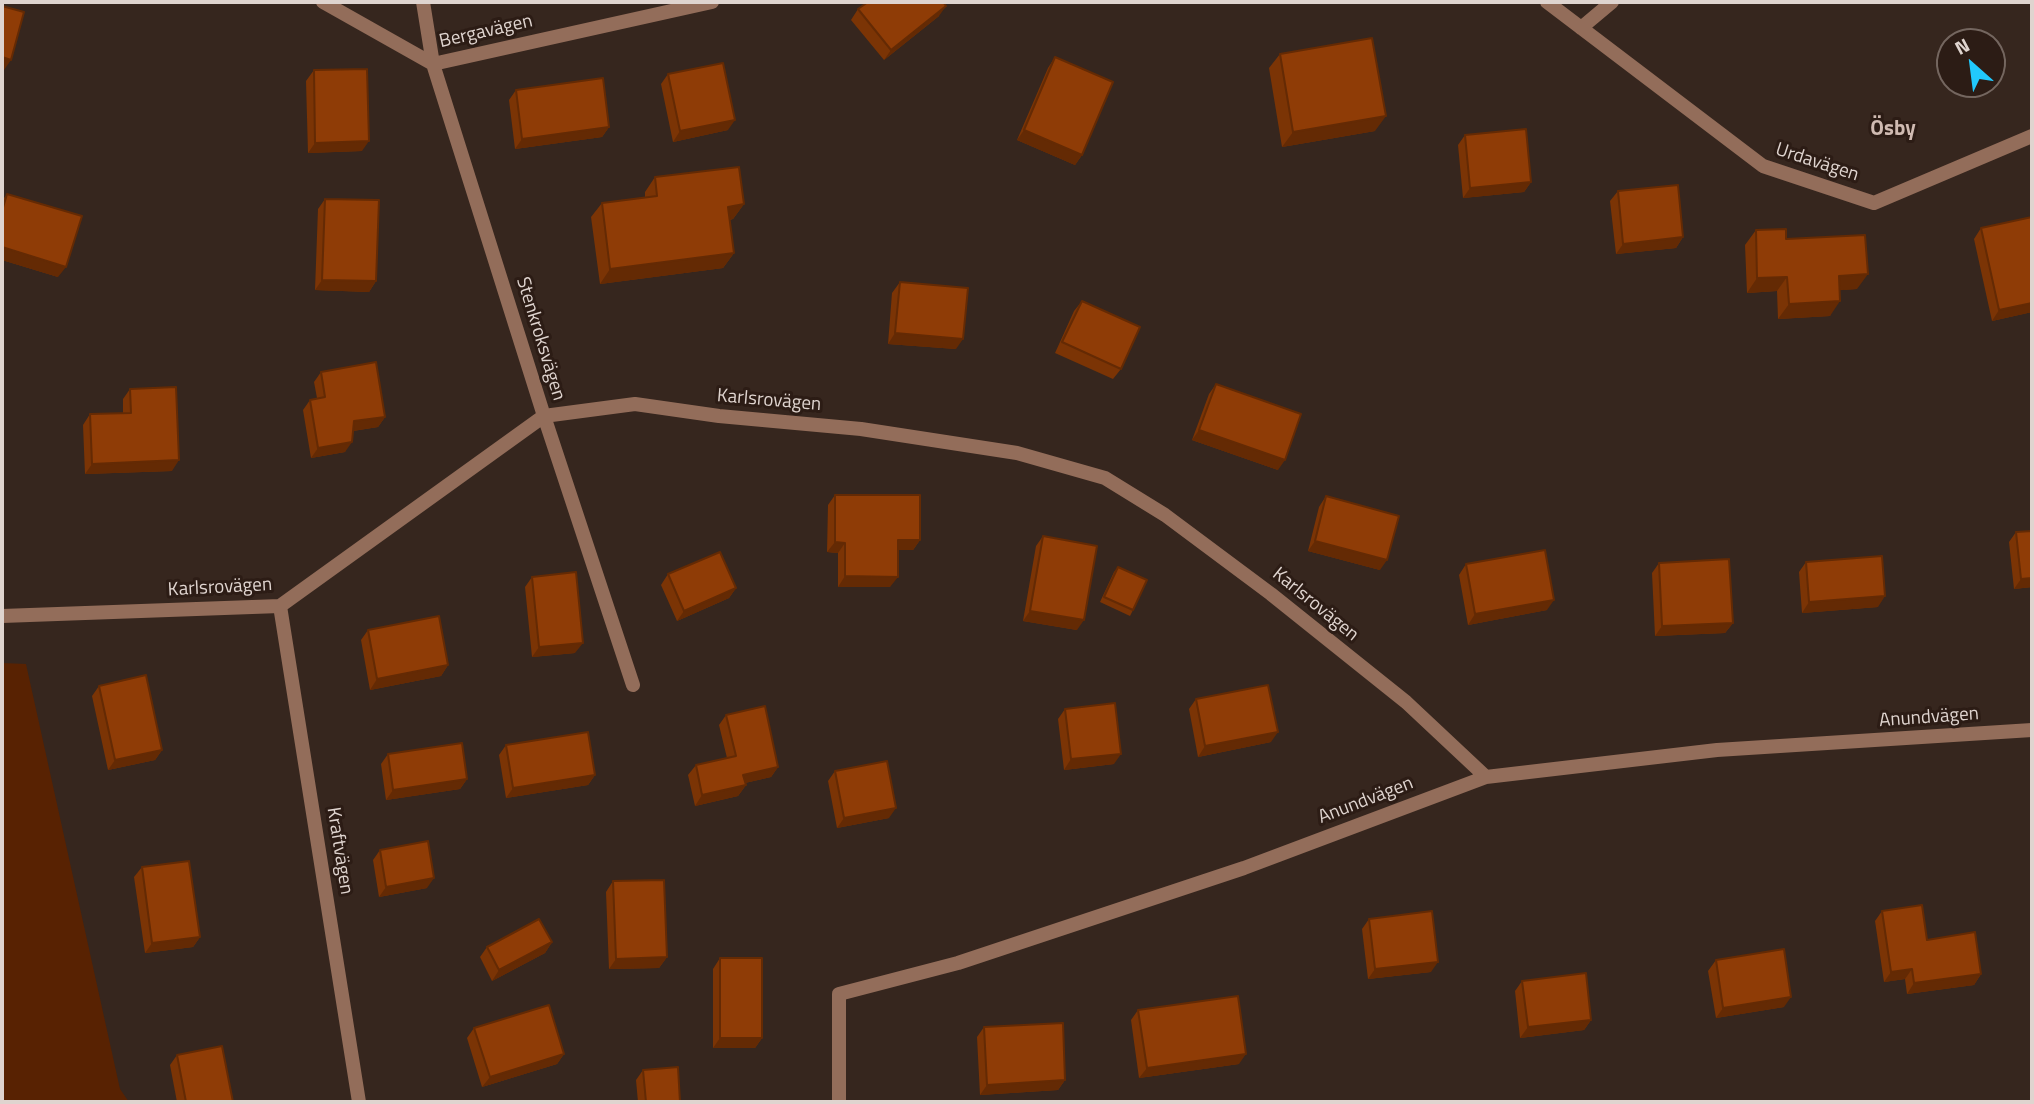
<!DOCTYPE html>
<html>
<head>
<meta charset="utf-8">
<style>
  body { margin:0 }
  #map { position:relative; width:2034px; height:1104px; overflow:hidden; background:#36261e; font-family:"Titillium Web",sans-serif }
  canvas { display:block }
  .frame { position:absolute; inset:0; border:4px solid #dfd4cf; pointer-events:none }
  .north { position:absolute; left:1936px; top:28px; width:70px; height:70px; box-sizing:border-box; background:#2c1c15; border:2px solid #74665f; border-radius:50%; rotate:332deg; font-size:19px; font-weight:700; line-height:28px; text-align:center; color:#dfd4cf }
  .north::after { content:''; display:block; margin:auto; width:24px; height:32px; background:#21c9fd; clip-path:polygon(50% 0,100% 100%,50% 72%,0 100%) }
</style>
</head>
<body>
<div id="map">
<canvas width="2034" height="1104"></canvas>
<div class="frame"></div>
<div class="north">N</div>
</div>
<script>
const ctx = document.querySelector('canvas').getContext('2d');
ctx.lineJoin = 'round';
function fillPath(path, color) {
  ctx.fillStyle = color;
  ctx.fill(path, 'evenodd');
}
function poly(rows) {
  const path = new Path2D();
  for (const r of rows) {
    path.moveTo(r[0], r[1]);
    for (let i = 2; i < r.length; i += 2) path.lineTo(r[i], r[i + 1]);
  }
  return path;
}
function trace(path, color, width, dash) {
  ctx.strokeStyle = color;
  ctx.lineWidth = width;
  ctx.lineCap = dash ? 'butt' : 'round';
  ctx.setLineDash(dash || []);
  ctx.stroke(path);
}
function write(font, color, halo, rows, align = 'center') {
  ctx.font = font + ' "Titillium Web",sans-serif';
  ctx.lineWidth = 6;
  ctx.setLineDash([]);
  ctx.textBaseline = 'middle';
  ctx.strokeStyle = halo;
  ctx.fillStyle = color;
  for (const [text, x, y, turn = 0] of rows) {
    ctx.save();
    ctx.translate(x, y);
    ctx.rotate((+turn || 0) * Math.PI / 180);
    ctx.textAlign = isNaN(turn) ? turn : align;
    if (halo) ctx.strokeText(text, 0, 0);
    ctx.fillText(text, 0, 0);
    ctx.restore();
  }
}
const green = poly([
  [2,663,26,664,120,1089,129,1102,2,1102]
]);
const street = poly([
  [323,2,433,64,712,2],
  [423,2,433,64,544,416,633,685],
  [1547,2,1763,166,1874,203,2032,136],
  [1581,28,1612,2],
  [280,606,359,1102],
  [2,616,280,606,544,416,635,404,719,416,861,429,1017,453,1105,478,1165,515,1271,594,1406,702,1486,777],
  [839,1102,839,994,958,963,1244,868,1486,777,1717,750,2032,730]
]);
const wall = poly([
  [858,9,939,16,884,60,851,20],
  [1280,54,1375,131,1282,147,1269,68],
  [1055,57,1082,155,1075,165,1017,140,1048,68],
  [314,70,362,151,308,153,306,81],
  [668,74,728,130,673,142,661,84],
  [516,90,609,127,602,137,515,149,509,100],
  [1465,135,1531,182,1524,192,1463,198,1458,145],
  [655,177,744,204,733,219,730,220,734,253,723,268,600,284,591,217,602,203,645,197,645,192],
  [1618,191,1683,237,1676,248,1616,254,1610,201],
  [7,194,58,277,2,260,2,201],
  [325,199,376,281,369,292,315,290,318,209],
  [2032,217,2032,312,1992,321,1974,239,1981,228],
  [1756,230,1786,239,1857,289,1840,290,1830,316,1778,319,1777,291,1747,293,1745,245],
  [900,282,956,349,888,344,892,293],
  [1082,301,1121,369,1113,379,1055,353,1074,311],
  [321,372,385,417,378,427,353,431,345,452,311,458,303,410,310,400,317,398,314,382],
  [1216,384,1278,470,1192,440,1209,394],
  [130,389,172,471,85,474,83,425,90,414,123,413,123,399],
  [835,495,920,540,913,550,898,550,890,587,838,587,838,553,827,552,828,505],
  [1326,496,1380,570,1308,551,1319,507],
  [2032,531,2032,587,2014,589,2009,542,2016,532],
  [1043,536,1077,630,1023,621,1036,546],
  [1806,562,1878,607,1802,613,1799,572],
  [1659,563,1733,623,1725,633,1655,636,1652,573],
  [1466,564,1547,610,1468,625,1459,575],
  [1118,567,1133,610,1130,616,1100,602,1114,572],
  [668,574,736,588,729,598,677,621,661,585],
  [532,577,575,653,532,657,525,587],
  [368,630,448,665,441,676,370,690,361,640],
  [99,686,162,750,155,760,108,770,92,696],
  [1196,699,1271,742,1198,757,1189,709],
  [1065,709,1114,764,1064,770,1058,719],
  [726,715,778,767,771,777,745,783,746,785,738,796,695,806,688,775,696,765,727,758,719,725],
  [506,745,595,775,588,785,506,798,499,755],
  [388,754,467,779,460,789,386,800,381,764],
  [835,771,889,818,837,828,828,781],
  [380,850,427,888,379,897,373,860],
  [142,867,200,937,193,947,145,953,134,877],
  [613,881,667,957,659,968,609,969,606,892],
  [1882,911,1981,974,1974,985,1907,994,1905,979,1884,982,1875,921],
  [1369,919,1431,972,1368,979,1362,929],
  [552,942,545,953,492,981,480,957,487,947],
  [720,958,762,1038,755,1048,713,1048,713,969],
  [1716,960,1784,1007,1716,1018,1708,971],
  [1522,981,1591,1020,1584,1030,1520,1038,1515,991],
  [1138,1010,1239,1064,1139,1078,1131,1020],
  [984,1027,1065,1080,1058,1090,980,1095,977,1037],
  [474,1028,564,1054,557,1064,482,1087,467,1038],
  [177,1055,233,1102,177,1102,170,1065],
  [643,1070,680,1102,638,1102,636,1080]
]);
const shadedWall = poly([
  [946,6,939,16,884,60,891,50],
  [2,57,11,60,4,70,2,69],
  [1386,116,1375,131,1282,147,1293,132],
  [735,120,728,130,673,142,680,131],
  [609,127,602,137,515,149,522,139],
  [1024,130,1082,155,1075,165,1017,140],
  [369,141,362,151,308,153,315,143],
  [1531,182,1524,192,1463,198,1470,188],
  [744,204,733,219,718,221,728,207],
  [1683,237,1676,248,1616,254,1623,244],
  [2,247,66,267,58,277,2,260],
  [734,253,723,268,600,284,610,269],
  [1868,274,1857,289,1829,291,1839,276],
  [1787,277,1777,291,1747,293,1757,278],
  [322,280,376,281,369,292,315,290],
  [1840,301,1830,316,1778,319,1789,304],
  [2032,303,2032,312,1992,321,1999,310],
  [895,333,963,339,956,349,888,344],
  [385,417,378,427,346,432,354,421],
  [1199,430,1285,460,1278,470,1192,440],
  [352,442,345,452,311,458,318,448],
  [179,460,172,471,85,474,92,464],
  [898,540,920,540,913,550,891,550],
  [1315,541,1387,560,1380,570,1308,551],
  [835,542,845,543,838,553,827,552],
  [845,576,898,577,890,587,838,587],
  [2032,578,2032,587,2014,589,2021,579],
  [736,588,729,598,677,621,684,611],
  [1885,596,1878,607,1802,613,1809,602],
  [1554,600,1547,610,1468,625,1475,614],
  [1030,611,1084,620,1077,630,1023,621],
  [1733,623,1725,633,1655,636,1662,626],
  [583,643,575,653,532,657,539,647],
  [448,665,441,676,370,690,377,679],
  [1278,732,1271,742,1198,757,1205,746],
  [162,750,155,760,108,770,115,760],
  [1121,754,1114,764,1064,770,1071,759],
  [778,767,771,777,736,785,743,775],
  [595,775,588,785,506,798,513,788],
  [467,779,460,789,386,800,393,790],
  [746,785,738,796,695,806,702,795],
  [896,808,889,818,837,828,844,818],
  [434,878,427,888,379,897,386,887],
  [200,937,193,947,145,953,152,943],
  [552,942,545,953,492,981,499,970],
  [667,957,659,968,609,969,616,959],
  [1438,962,1431,972,1368,979,1375,969],
  [1912,969,1905,979,1884,982,1891,972],
  [1981,974,1974,985,1907,994,1914,983],
  [1791,997,1784,1007,1716,1018,1723,1008],
  [1591,1020,1584,1030,1520,1038,1528,1027],
  [720,1038,762,1038,755,1048,713,1048],
  [564,1054,557,1064,482,1087,490,1077],
  [1246,1054,1239,1064,1139,1078,1147,1068],
  [1065,1080,1058,1090,980,1095,987,1085]
]);
const building = poly([
  [868,2,943,2,946,6,891,50,858,9,868,2],
  [2,6,24,12,11,60,2,57,2,6],
  [1372,38,1386,116,1293,132,1280,54,1372,38],
  [1055,57,1113,82,1082,155,1024,130,1055,57],
  [723,63,735,120,680,131,668,74,723,63],
  [367,69,369,141,315,143,314,70,367,69],
  [603,78,609,127,522,139,516,90,603,78],
  [1526,129,1531,182,1470,188,1465,135,1526,129],
  [739,167,744,204,728,207,734,253,610,269,602,203,657,196,655,177,739,167],
  [1678,185,1683,237,1623,244,1618,191,1678,185],
  [7,194,82,216,66,267,2,247,2,211,7,194],
  [325,199,379,200,376,281,322,280,325,199],
  [2032,217,2032,303,1999,310,1981,228,2032,217],
  [1786,229,1786,239,1865,235,1868,274,1839,276,1840,301,1789,304,1787,277,1757,278,1756,230,1786,229],
  [900,282,968,288,963,339,895,333,900,282],
  [1082,301,1140,327,1121,369,1062,342,1082,301],
  [376,362,385,417,354,421,352,442,318,448,310,400,325,397,321,372,376,362],
  [1216,384,1301,414,1285,460,1199,430,1216,384],
  [176,387,179,460,92,464,90,414,131,413,130,389,176,387],
  [835,495,920,495,920,540,898,540,898,577,845,576,845,543,835,542,835,495],
  [1326,496,1399,516,1387,560,1315,541,1326,496],
  [2032,531,2032,578,2021,579,2016,532,2032,531],
  [1043,536,1097,546,1084,620,1030,611,1043,536],
  [1545,550,1554,600,1475,614,1466,564,1545,550],
  [720,552,736,588,684,611,668,574,720,552],
  [1882,556,1885,596,1809,602,1806,562,1882,556],
  [1729,559,1733,623,1662,626,1659,563,1729,559],
  [1118,567,1147,580,1133,610,1104,597,1118,567],
  [576,572,583,643,539,647,532,577,576,572],
  [439,616,448,665,377,679,368,630,439,616],
  [146,675,162,750,115,760,99,686,146,675],
  [1268,685,1278,732,1205,746,1196,699,1268,685],
  [1115,703,1121,754,1071,759,1065,709,1115,703],
  [765,706,778,767,743,775,746,785,702,795,696,765,736,756,726,715,765,706],
  [588,732,595,775,513,788,506,745,588,732],
  [462,743,467,779,393,790,388,754,462,743],
  [887,761,896,808,844,818,835,771,887,761],
  [428,841,434,878,386,887,380,850,428,841],
  [189,861,200,937,152,943,142,867,189,861],
  [664,880,667,957,616,959,613,881,664,880],
  [1922,905,1927,940,1975,932,1981,974,1914,983,1912,969,1891,972,1882,911,1922,905],
  [1432,911,1438,962,1375,969,1369,919,1432,911],
  [539,919,552,942,499,970,487,947,539,919],
  [1784,949,1791,997,1723,1008,1716,960,1784,949],
  [720,958,762,958,762,1038,720,1038,720,958],
  [1586,973,1591,1020,1528,1027,1522,981,1586,973],
  [1238,996,1246,1054,1147,1068,1138,1010,1238,996],
  [549,1005,564,1054,490,1077,474,1028,549,1005],
  [1063,1023,1065,1080,987,1085,984,1027,1063,1023],
  [222,1046,233,1102,186,1102,177,1055,222,1046],
  [678,1067,680,1102,646,1102,643,1070,678,1067]
]);
const streetNames = [
  ["Bergavägen",486,32,-13],
  ["Urdavägen",1817,163,18],
  ["Stenkroksvägen",540,339,73],
  ["Karlsrovägen",769,401,5],
  ["Karlsrovägen",220,588,-3],
  ["Karlsrovägen",1315,605,39],
  ["Anundvägen",1929,718,-4],
  ["Anundvägen",1366,801,-21],
  ["Kraftvägen",339,851,81]
];
const neighbourhoodNames = [
  ["Ösby",1893,130]
];
fillPath(green, '#582202');
trace(street, '#936d5a', 14);
fillPath(wall, '#7b3405');
fillPath(shadedWall, '#642a04');
fillPath(building, '#8f3c06');
trace(building, '#642a04', 2);
write('19px', '#dfd4cf', '#2c1c15', streetNames);
write('bold 21px', '#d0bbb2', '#2c1c15', neighbourhoodNames);
</script>
</body>
</html>
